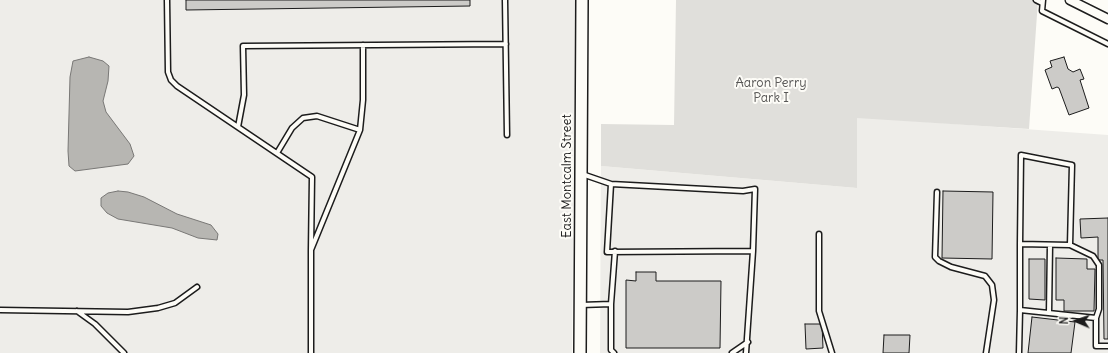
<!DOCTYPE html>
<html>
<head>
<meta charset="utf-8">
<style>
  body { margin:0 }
  #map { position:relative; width:1108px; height:353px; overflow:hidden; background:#fdfcf7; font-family:Delius,sans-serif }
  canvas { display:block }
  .north { position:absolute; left:1056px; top:301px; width:40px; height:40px; -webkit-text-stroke:3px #fdfcf7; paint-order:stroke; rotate:272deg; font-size:11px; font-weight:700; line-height:16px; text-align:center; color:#1c1c1c }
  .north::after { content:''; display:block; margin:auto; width:14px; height:18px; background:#1c1c1c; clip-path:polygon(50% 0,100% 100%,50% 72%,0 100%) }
</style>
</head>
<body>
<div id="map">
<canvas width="1108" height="353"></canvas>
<div class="north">N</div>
</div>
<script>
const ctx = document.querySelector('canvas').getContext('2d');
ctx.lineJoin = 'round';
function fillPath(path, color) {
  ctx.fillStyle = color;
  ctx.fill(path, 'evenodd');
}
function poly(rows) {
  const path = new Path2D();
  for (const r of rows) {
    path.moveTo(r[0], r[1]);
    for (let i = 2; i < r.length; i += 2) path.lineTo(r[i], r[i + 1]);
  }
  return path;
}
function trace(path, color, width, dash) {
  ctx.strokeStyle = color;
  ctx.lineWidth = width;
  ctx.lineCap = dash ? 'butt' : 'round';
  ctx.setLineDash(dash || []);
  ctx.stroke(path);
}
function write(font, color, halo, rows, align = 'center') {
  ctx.font = font + ' Delius,sans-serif';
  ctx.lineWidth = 4;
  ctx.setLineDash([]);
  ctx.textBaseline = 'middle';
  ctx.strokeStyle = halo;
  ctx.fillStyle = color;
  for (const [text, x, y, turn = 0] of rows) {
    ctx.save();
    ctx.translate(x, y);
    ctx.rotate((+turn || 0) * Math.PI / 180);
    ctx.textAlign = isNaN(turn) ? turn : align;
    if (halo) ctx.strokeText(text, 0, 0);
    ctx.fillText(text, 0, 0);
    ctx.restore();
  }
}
const built = poly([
  [0,0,575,0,572,353,0,353],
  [857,117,1108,135,1108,353,600,353,601,166,857,188]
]);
const green = poly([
  [676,0,1038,0,1029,129,857,118,857,188,601,166,601,124,674,125]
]);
const water = poly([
  [89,57,103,61,109,66,108,81,103,101,106,112,130,144,134,156,128,164,75,171,69,166,68,151,70,77,73,61,89,57],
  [118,191,128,192,144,197,177,214,211,225,218,234,217,240,198,238,172,228,118,219,107,213,101,206,101,198,108,193,118,191]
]);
const building = poly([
  [186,0,470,0,470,6,186,10,186,0],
  [1064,57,1068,69,1073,72,1080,69,1084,79,1080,80,1089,108,1069,115,1059,88,1057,87,1052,89,1045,70,1052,67,1050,61,1064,57],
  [943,191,993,192,992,259,942,258,943,191],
  [1108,218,1108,339,1104,339,1103,260,1098,260,1098,237,1081,238,1080,219,1108,218],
  [1056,258,1087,259,1087,269,1095,269,1094,311,1064,311,1064,300,1056,300,1056,258],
  [1029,259,1045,259,1045,300,1029,299,1029,259],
  [636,272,656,272,656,281,721,281,720,348,626,348,626,280,636,281,636,272],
  [1032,317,1075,322,1071,353,1028,353,1032,317],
  [805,324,822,324,823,348,806,349,805,324],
  [884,335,910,335,909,353,883,353,884,335]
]);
const lane = poly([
  [167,0,168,72,171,80,177,86,312,177,311,250],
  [505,0,507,135],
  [1036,0,1042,3],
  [1043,0,1042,11,1108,44],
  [238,127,244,95,243,46,506,44],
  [277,153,292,128,303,118,317,116,360,130],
  [582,174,611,184],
  [937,192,935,257,939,261,951,267,985,276,992,285,994,300,986,353],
  [819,234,819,311,832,353],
  [1070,245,1093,256,1099,265,1099,309,1096,318],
  [611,304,611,350,614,353],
  [581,305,611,304,615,251],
  [0,310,128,312,158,308,175,303,197,287],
  [1020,310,1096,318,1096,346,1108,346],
  [77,311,95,324,124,353],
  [1049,313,1050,245],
  [311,353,311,250,360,130,363,100,363,45],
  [732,353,748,342],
  [746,353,753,251,755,189,743,191,611,184,607,252,753,251],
  [1019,353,1020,310,1020,244,1021,155,1072,165,1070,245,1020,244]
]);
const street = poly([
  [1070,0,1108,19]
]);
const secondary = poly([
  [580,353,582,0]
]);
const parkNames = [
  ["Aaron Perry",771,83],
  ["Park I",771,98]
];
const streetNames = [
  ["East Montcalm Street",567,176,-90]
];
fillPath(built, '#eeede9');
fillPath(green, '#e0dfdb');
fillPath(water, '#b7b6b2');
trace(water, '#797876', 1);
fillPath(building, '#cccbc8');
trace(building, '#1c1c1c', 1);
trace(lane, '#1c1c1c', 7);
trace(street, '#1c1c1c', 11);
trace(secondary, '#1c1c1c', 14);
trace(lane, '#fdfcf7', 4);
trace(street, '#fdfcf7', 8);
trace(secondary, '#fdfcf7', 11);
write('13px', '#575655', '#fdfcf7', parkNames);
write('13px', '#1c1c1c', '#fdfcf7', streetNames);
</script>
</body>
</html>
